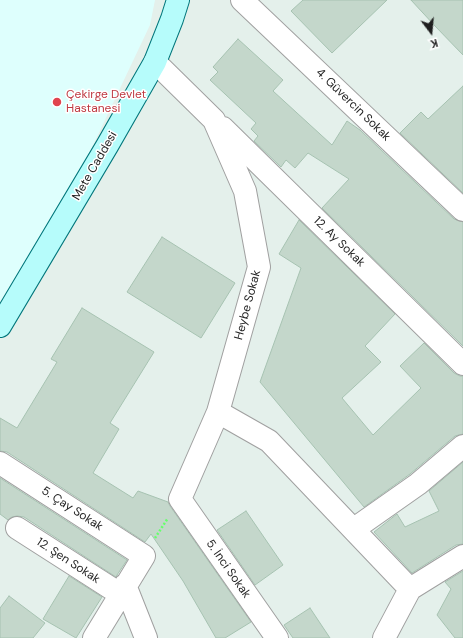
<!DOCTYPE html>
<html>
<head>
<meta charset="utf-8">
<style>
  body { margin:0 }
  #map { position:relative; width:463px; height:638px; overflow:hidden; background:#e4f0eb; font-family:"DM Sans",sans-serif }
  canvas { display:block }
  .north { position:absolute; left:411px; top:12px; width:40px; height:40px; -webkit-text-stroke:3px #fff; paint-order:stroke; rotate:164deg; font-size:11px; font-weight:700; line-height:16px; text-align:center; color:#1f1f1f }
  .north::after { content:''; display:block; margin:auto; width:14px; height:18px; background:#1f1f1f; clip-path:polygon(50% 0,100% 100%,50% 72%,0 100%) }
</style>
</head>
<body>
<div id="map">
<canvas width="463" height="638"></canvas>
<div class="north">K</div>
</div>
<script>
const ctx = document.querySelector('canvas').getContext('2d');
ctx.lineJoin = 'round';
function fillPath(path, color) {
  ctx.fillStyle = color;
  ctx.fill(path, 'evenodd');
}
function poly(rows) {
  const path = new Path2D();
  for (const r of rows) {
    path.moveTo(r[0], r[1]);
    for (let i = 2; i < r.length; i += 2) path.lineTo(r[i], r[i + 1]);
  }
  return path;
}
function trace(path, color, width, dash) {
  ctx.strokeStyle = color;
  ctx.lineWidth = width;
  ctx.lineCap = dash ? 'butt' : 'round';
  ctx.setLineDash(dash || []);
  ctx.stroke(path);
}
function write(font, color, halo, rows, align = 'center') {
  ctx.font = font + ' "DM Sans",sans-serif';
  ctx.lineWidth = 3;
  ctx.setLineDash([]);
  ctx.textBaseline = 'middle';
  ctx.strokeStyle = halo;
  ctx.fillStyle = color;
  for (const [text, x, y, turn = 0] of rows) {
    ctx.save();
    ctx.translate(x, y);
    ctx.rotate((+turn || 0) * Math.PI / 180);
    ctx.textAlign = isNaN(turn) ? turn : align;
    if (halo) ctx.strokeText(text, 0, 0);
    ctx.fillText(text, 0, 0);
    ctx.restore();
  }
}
const education = poly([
  [0,0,155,0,150,25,77,179,0,302]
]);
const building = poly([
  [303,0,387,0,332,53,291,11,303,0],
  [411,0,463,0,463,55,435,26,411,0],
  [238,39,283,80,273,91,332,145,347,121,360,130,454,219,463,222,463,346,322,208,349,179,308,153,295,168,286,160,281,167,254,141,258,136,251,129,256,123,210,80,218,72,213,67,238,39],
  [463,86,463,193,400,133,421,112,428,119,463,86],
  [299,220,395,314,365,346,381,362,342,398,373,435,421,388,400,366,424,343,454,373,460,376,463,376,463,434,455,436,410,474,364,507,260,382,301,268,279,254,299,220],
  [162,237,235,283,201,338,127,292,162,237],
  [82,308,154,352,110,423,119,429,93,473,133,498,138,491,168,502,170,506,251,622,225,638,216,638,183,581,151,534,145,542,7,452,0,451,0,418,17,428,57,362,51,359,82,308],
  [463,462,463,544,456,545,412,573,374,532,397,514,405,527,439,511,429,491,463,462],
  [0,478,127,560,117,575,116,577,24,517,17,516,12,517,8,520,0,514,0,478],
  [246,511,283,565,255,585,217,530,246,511],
  [463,571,463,638,455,638,437,615,451,589,445,582,463,571],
  [69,576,102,597,76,638,43,619,69,576],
  [9,596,45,623,33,638,0,638,0,608,9,596],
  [310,608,330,638,293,638,284,625,310,608]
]);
const path = poly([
  [155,538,168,518]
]);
const street = poly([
  [242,0,463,210],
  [155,62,214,120,245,191,259,267,218,412,180,499,277,638],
  [223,128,463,364],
  [218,412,269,441,410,589],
  [0,463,144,556,94,638],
  [17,528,120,594],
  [354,529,418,484,463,446],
  [125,585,146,638],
  [384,638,410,589,463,556]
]);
const secondary = poly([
  [0,326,107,146,155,62,172,19,178,0]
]);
const markers = [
  [57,102,5,"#e0444e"]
];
const healthNames = [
  ["Çekirge Devlet",66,95],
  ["Hastanesi",66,109]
];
const streetNames = [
  ["4. Güvercin Sokak",353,105,44],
  ["Mete Caddesi",95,166,-60],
  ["12. Ay Sokak",339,242,44],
  ["Heybe Sokak",248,305,-75],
  ["5. Çay Sokak",72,509,33],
  ["12. Şen Sokak",68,561,33],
  ["5. İnci Sokak",228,569,55]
];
fillPath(education, '#defffd');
fillPath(building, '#c4d7cb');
trace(building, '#a6c2b1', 1);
trace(street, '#a0a0a0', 24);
trace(secondary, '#00767b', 24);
trace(path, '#66ff6c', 2.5, [2, 2]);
trace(street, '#fff', 22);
trace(secondary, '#b6fcfb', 22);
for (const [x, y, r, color] of markers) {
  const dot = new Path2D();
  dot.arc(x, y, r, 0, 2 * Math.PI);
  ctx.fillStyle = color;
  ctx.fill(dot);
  trace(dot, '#fff', 1.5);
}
write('12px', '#be3a42', '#fff', healthNames, 'left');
write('12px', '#1f1f1f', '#fff', streetNames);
</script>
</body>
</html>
